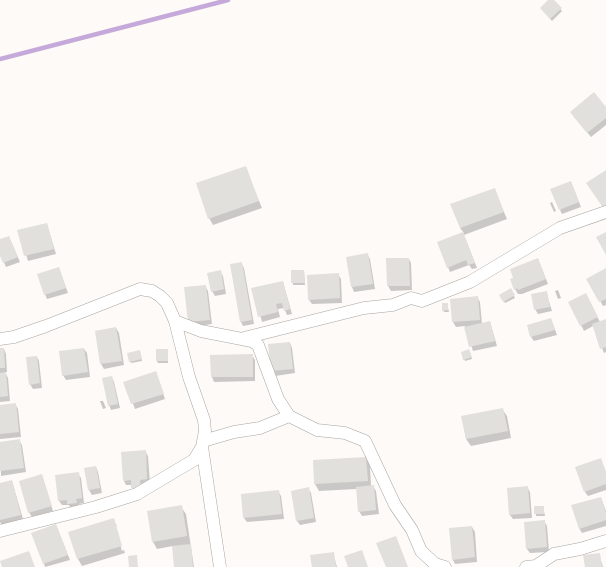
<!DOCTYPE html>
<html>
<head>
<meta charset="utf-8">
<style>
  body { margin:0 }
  canvas { display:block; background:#fdfaf7 }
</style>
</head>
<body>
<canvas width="606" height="567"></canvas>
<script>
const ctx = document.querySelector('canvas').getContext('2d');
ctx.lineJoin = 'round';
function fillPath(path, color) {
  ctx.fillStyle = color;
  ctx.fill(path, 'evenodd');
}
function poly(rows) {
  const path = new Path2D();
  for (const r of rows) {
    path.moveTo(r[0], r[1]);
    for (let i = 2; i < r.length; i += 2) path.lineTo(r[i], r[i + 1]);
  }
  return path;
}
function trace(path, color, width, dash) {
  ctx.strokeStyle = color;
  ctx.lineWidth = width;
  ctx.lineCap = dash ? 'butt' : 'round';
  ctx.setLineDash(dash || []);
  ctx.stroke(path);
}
const shadow = poly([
  [550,0,553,0,562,11,552,21,541,8],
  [606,108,606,125,591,137,574,117],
  [245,167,262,208,213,225,209,218],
  [573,187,581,207,562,214,560,210],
  [494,189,507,219,464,235,477,268,472,269,469,265,450,272,438,243,464,233,460,228],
  [552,202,556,211,554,212,550,203],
  [47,224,56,254,28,261,19,231],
  [9,237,20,262,6,267,0,253,0,241],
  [367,254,370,259,375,289,354,292,352,287,347,258],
  [387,259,409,259,411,263,412,290,391,291,388,286],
  [538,259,548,284,522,294,518,294,515,289,515,278],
  [241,264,244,268,254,324,243,326,241,322],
  [59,268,68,293,47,299,45,294],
  [606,269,606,305,603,306,588,279],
  [220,271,223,276,226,294,215,296,212,291],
  [292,271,304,271,305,285,293,285],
  [338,274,341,279,342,303,312,304,309,300],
  [283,282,292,314,287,315,284,308,278,309,280,317,262,322,253,289],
  [205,286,208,291,212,324,192,327,189,322],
  [511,290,515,298,505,303,500,295],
  [558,290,561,298,558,299,555,291],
  [546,292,552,311,538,314,535,309],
  [477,297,480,302,482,324,490,322,497,346,473,351,465,326,456,327,453,322,451,300],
  [588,299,600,322,606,320,606,352,604,353,593,326,584,331,570,303],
  [447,304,449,312,444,312,443,310],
  [551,319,557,335,534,341,531,337],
  [116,328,119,333,124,365,104,369,101,364,96,331],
  [290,343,292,348,295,373,275,376,272,371],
  [0,349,4,349,6,354,7,372,5,372,8,378,10,401,0,402],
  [84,349,87,353,90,377,66,380,63,375],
  [167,350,168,363,158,363,157,361],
  [140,353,142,361,131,363,130,361],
  [470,353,472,359,465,361,464,359],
  [252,355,255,360,255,381,214,382,212,377,211,356],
  [37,357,39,361,42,388,33,389,30,384],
  [156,372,165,399,135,409,125,382],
  [112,377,114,382,120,408,111,410,109,405],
  [100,401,103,401,106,408,103,409],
  [15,404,18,409,21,437,0,439,0,406],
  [502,409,507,416,511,438,471,446,466,439,462,417],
  [19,440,22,445,26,472,1,476,0,443],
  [145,451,148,456,150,484,135,493,132,485,126,485,124,481],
  [366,458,370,466,371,486,373,486,376,491,379,514,362,516,359,511,357,489,319,491,315,484],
  [600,459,606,472,606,490,588,496,585,492],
  [96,467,98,472,102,493,92,495,89,490,85,469],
  [78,474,81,478,84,503,79,504,79,508,71,509,69,505,62,505,59,501],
  [42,476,53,511,32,517,29,512],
  [12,481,23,519,2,525,0,522,0,484],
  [527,487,530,492,532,518,513,519,510,515],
  [308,488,311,493,316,522,300,525,297,521],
  [278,491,281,496,284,519,247,522,244,518],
  [601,498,606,511,606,526,582,533,579,528],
  [181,507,186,514,194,567,175,567,173,546,157,549,153,542],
  [535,507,543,507,545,516,536,516],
  [113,519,117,526,115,526,122,551,124,550,117,526,125,553,82,566,78,559],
  [544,521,547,526,549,552,530,553,527,549],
  [56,525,70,560,45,567,44,564],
  [472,527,475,532,477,562,455,564,453,560],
  [333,553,337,567,313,567],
  [599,554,603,567,586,567]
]);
const stream = poly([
  [0,59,228,0]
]);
const building = poly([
  [548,0,554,0,562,8,550,19,540,8],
  [594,92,606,107,606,118,587,133,570,112],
  [246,166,259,201,208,219,196,183],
  [606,170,606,208,604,209,586,183],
  [571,181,579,202,559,210,550,189],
  [495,188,504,212,460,228,450,204],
  [47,223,54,249,24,256,17,230],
  [463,232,475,263,468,265,466,260,447,268,437,242],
  [606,232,606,255,596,237],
  [9,236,18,257,3,263,0,256,0,239],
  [368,253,373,284,351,287,346,257],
  [386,258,409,258,410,286,387,286],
  [538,258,546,279,518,290,517,288,514,290,510,279,513,278,510,269],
  [242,262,252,320,240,322,230,264],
  [59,267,66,288,44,295,37,274],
  [606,268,606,299,599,302,586,279],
  [221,270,224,289,211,292,207,273],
  [291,270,304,270,305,283,291,283],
  [339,273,340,298,308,300,307,275],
  [283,281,290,309,284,311,282,303,276,304,278,312,258,317,251,288],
  [206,285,210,320,188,322,184,287],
  [511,288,515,295,503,302,499,295],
  [547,291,550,307,534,310,531,294],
  [586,293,598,317,580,326,568,302],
  [478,296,480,320,452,322,450,299],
  [442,303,448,303,448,310,442,311],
  [551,318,555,330,530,337,527,325],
  [606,319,606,347,600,349,592,324],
  [490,321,495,341,469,347,464,327],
  [116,327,122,361,100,364,95,331],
  [290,342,293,369,271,371,268,344],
  [0,348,4,348,5,368,0,368],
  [84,348,88,372,62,376,59,351],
  [156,349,168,349,168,361,156,361],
  [469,349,472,357,463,360,461,352],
  [140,350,142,359,129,362,127,353],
  [253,354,253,377,211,377,210,355],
  [37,356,40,383,29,385,26,357],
  [156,371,164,394,131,404,123,382],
  [6,372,8,396,0,397,0,373],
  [112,376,118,404,108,406,102,378],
  [16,403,19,432,0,434,0,405],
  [503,408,508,431,466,439,461,416],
  [20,439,24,468,0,471,0,442],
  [146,450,147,479,140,480,141,488,131,488,131,480,123,481,121,452],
  [366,457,368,481,314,484,313,460],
  [601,458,606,472,606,484,584,492,575,467],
  [96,466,100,488,88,490,84,468],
  [79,472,82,498,76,499,77,503,67,504,67,500,58,501,55,475],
  [42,474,52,506,28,513,19,481],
  [12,480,21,515,0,520,0,483],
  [374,485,376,510,358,512,356,487],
  [528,486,530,513,509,515,507,488],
  [309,487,314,518,296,521,291,491],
  [279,490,282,514,243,518,241,494],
  [601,497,606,513,606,520,579,529,571,505],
  [182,505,187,536,152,542,147,511],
  [534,506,544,506,544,514,534,514],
  [114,518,122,546,77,559,68,532],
  [545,520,547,547,526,549,524,522],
  [56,524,68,555,43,564,31,533],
  [472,526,475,557,452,560,449,528],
  [396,536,408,567,386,567,376,543],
  [191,544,193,567,174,567,172,546],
  [362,550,368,567,348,567,344,556],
  [29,551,35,567,2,567,0,561],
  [334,552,336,567,312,567,310,555],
  [600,553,602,567,585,567,583,555],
  [137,555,138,567,129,567,128,556]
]);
const minor = poly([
  [175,321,201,331,252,341,258,345,278,399,289,416,317,430,345,433,365,441,395,505,412,530,421,551,435,564,445,567],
  [244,338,364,308,393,305,411,298,422,301,470,282,560,228,606,212],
  [0,339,14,337,46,326,140,289,152,291,160,296,167,303,175,321,189,377,204,420,205,431,202,447,220,567],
  [203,441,234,432,260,428,289,416],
  [0,531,96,507,137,494,194,460,202,447],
  [526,567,536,566,554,554,580,549,606,541]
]);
fillPath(shadow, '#0003');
trace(stream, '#c4a9da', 4.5);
fillPath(building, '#e2e0dc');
trace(minor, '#a8a5a2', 13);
trace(minor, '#fff', 12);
</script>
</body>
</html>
